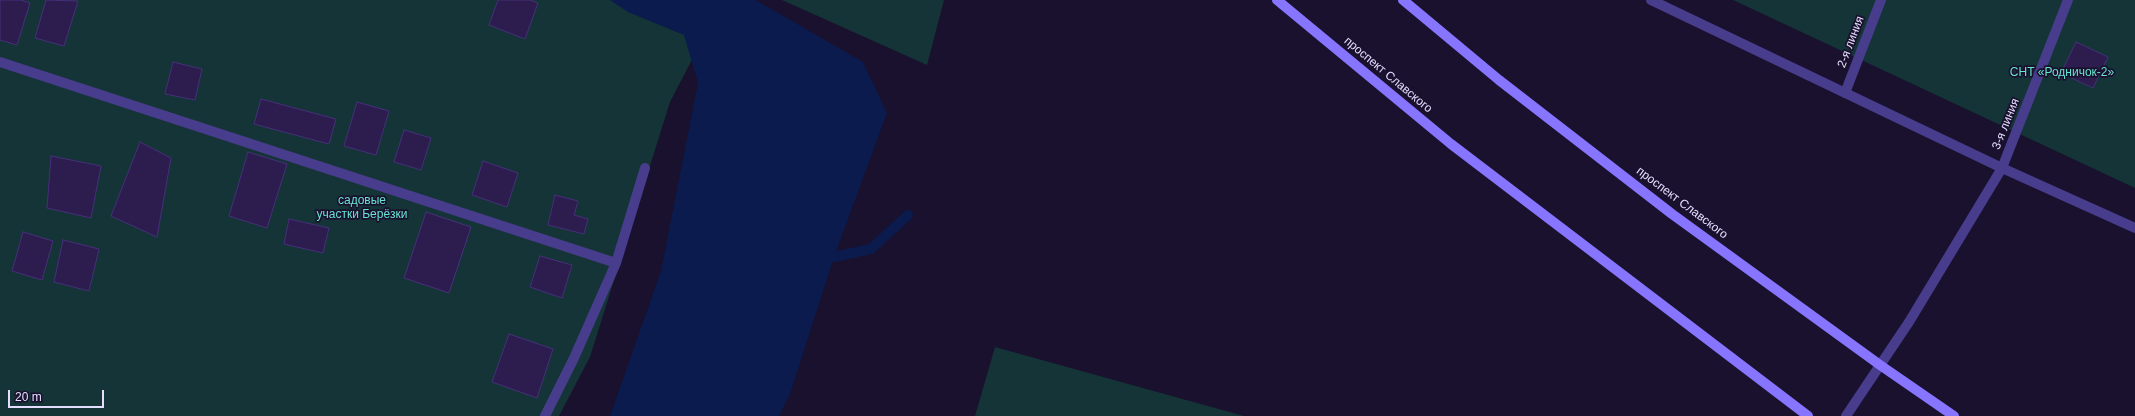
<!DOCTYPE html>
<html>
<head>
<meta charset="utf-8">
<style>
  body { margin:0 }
  #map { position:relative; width:2135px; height:416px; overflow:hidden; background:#19112d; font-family:Arial,sans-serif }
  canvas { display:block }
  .scale { position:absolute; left:8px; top:390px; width:96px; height:18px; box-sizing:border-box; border:2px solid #e5ddff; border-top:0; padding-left:5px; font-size:12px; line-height:14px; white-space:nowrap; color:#e5ddff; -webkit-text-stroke:3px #19112d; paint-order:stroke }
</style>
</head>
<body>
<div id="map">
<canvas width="2135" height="416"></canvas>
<div class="scale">20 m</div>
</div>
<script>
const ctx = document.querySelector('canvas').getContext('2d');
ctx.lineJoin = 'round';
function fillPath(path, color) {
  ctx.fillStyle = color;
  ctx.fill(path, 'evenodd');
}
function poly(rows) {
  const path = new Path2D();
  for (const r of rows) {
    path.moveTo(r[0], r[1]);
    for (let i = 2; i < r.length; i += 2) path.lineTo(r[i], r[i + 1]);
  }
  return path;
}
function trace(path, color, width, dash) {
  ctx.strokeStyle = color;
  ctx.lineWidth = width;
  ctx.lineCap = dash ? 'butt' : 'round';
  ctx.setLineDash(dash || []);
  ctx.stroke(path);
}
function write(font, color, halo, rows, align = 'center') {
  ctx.font = font + ' Arial,sans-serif';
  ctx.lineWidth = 3.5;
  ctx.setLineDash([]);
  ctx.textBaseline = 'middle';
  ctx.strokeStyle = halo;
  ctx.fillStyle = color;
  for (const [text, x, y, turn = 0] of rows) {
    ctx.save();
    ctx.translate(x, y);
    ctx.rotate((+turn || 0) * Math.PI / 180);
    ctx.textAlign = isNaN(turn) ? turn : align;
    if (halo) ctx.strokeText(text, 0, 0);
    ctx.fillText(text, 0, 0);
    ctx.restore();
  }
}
const green = poly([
  [0,0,723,0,670,102,590,357,559,416,0,416],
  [782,0,944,0,927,65],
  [1733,0,2135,0,2135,188],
  [995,347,1244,416,975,416]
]);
const water = poly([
  [610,0,756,0,863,62,887,113,834,257,790,394,779,416,610,416,661,271,698,83,684,35,628,12]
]);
const stream = poly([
  [834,257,871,249,908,215]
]);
const building = poly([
  [0,0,21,0,30,3,17,45,0,40,0,0],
  [46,0,78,1,64,46,35,38,46,0],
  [498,0,530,0,538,3,525,39,489,25,498,0],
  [2076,42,2108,57,2093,88,2061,73,2076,42],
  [173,62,202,69,195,100,165,94,173,62],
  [261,99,336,119,329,144,254,124,261,99],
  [357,102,389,111,376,155,344,146,357,102],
  [404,130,431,138,421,170,394,162,404,130],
  [140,142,171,158,157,237,111,216,140,142],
  [248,152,287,164,267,228,229,216,248,152],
  [51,156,101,166,91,218,47,208,51,156],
  [483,161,518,173,507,207,472,195,483,161],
  [555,195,578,201,574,215,588,219,584,234,548,225,555,195],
  [426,212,471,227,449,293,404,278,426,212],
  [289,219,329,228,323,253,284,244,289,219],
  [23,232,53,241,42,280,12,271,23,232],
  [63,240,99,249,89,291,54,282,63,240],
  [540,256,572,265,562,298,530,287,540,256],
  [509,334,553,349,537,398,492,382,509,334]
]);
const lane = poly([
  [0,62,616,263],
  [1845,93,1881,0],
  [2002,168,2068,0],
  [545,416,574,358,616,263,645,168]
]);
const street = poly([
  [1651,0,2002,168,2135,228],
  [1846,416,1909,322,2002,168]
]);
const secondary = poly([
  [1277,0,1451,144,1808,416],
  [1403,0,1499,80,1672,214,1880,365,1954,416]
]);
const streetNames = [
  ["2-я линия",1851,42,-69],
  ["проспект Славского",1388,75,40],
  ["3-я линия",2006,124,-68],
  ["проспект Славского",1682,203,37]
];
const parkNames = [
  ["СНТ «Родничок-2»",2062,73],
  ["садовые",362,201],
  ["участки Берёзки",362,215]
];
fillPath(green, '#143437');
fillPath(water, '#0b1b4d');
trace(stream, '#0b1b4d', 10);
fillPath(building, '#2d1d4e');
trace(building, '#462f7b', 1);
trace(lane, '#483c8c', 10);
trace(street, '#483c8c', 10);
trace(secondary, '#8774ff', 10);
write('12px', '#e5ddff', '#19112d', streetNames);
write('12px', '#66e3d2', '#19112d', parkNames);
</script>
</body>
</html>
